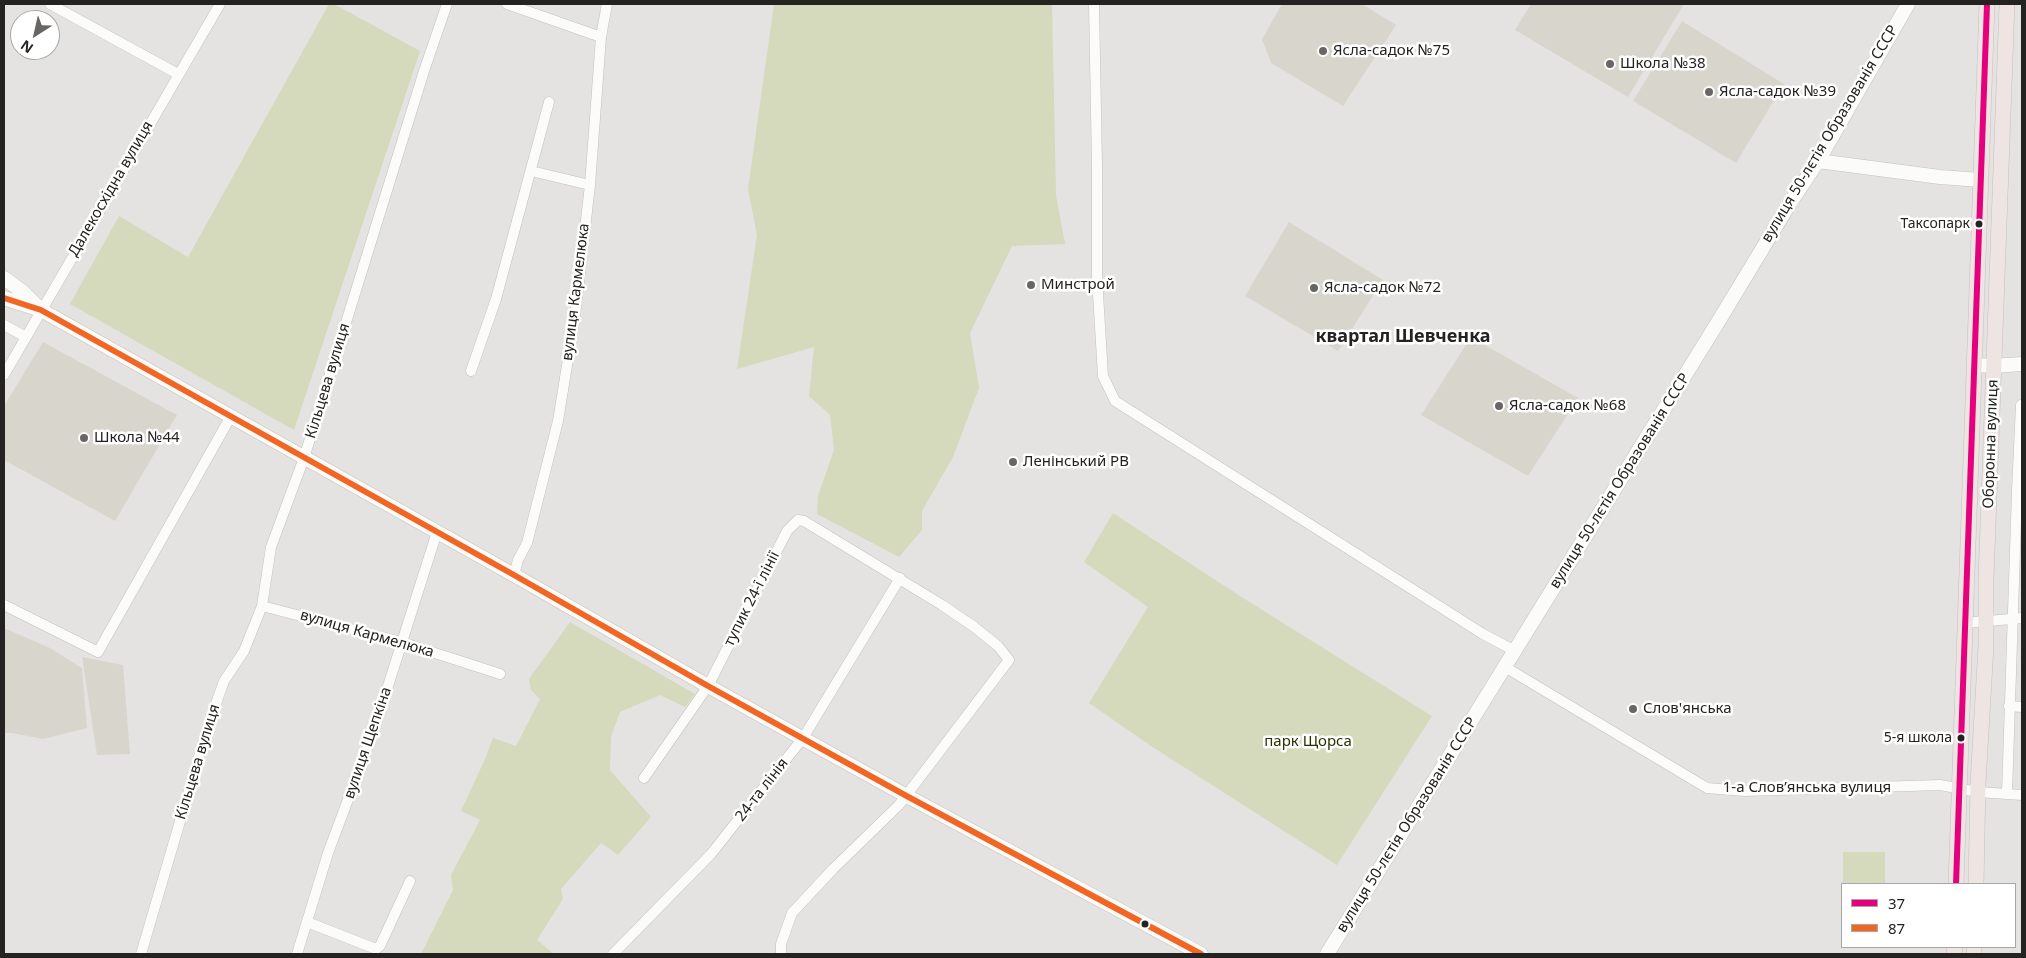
<!DOCTYPE html>
<html>
<head>
<meta charset="utf-8">
<style>
  body { margin:0 }
  #map { position:relative; width:2026px; height:958px; overflow:hidden; background:#e5e3e1; font-family:"Noto Sans",sans-serif }
  canvas { display:block }
  .frame { position:absolute; inset:0; border:5px solid #242321; pointer-events:none }
  .legend { position:absolute; left:1841px; top:883px; width:175px; height:65px; box-sizing:border-box; background:#fff; border:1px solid #a7a7a6; margin:0; padding:6px 9px; list-style:none; font-size:15px; color:#242321 }
  .legend li { display:flex; align-items:center; gap:10px; height:25px }
  .legend b { width:25px; border:1px solid #a7a7a6 }
  .north { position:absolute; left:10px; top:10px; width:50px; height:50px; box-sizing:border-box; background:#fff; border:1px solid #a7a7a6; border-radius:50%; rotate:215deg; font-size:14px; font-weight:700; line-height:20px; text-align:center; color:#242321 }
  .north::after { content:''; display:block; margin:auto; width:18px; height:22px; background:#686664; clip-path:polygon(50% 0,100% 100%,50% 72%,0 100%) }
</style>
</head>
<body>
<div id="map">
<canvas width="2026" height="958"></canvas>
<div class="frame"></div>
<ul class="legend">
<li><b style="height:6px;background:#e5007d"></b>37</li>
<li><b style="height:6px;background:#f26522"></b>87</li>
</ul>
<div class="north">N</div>
</div>
<script>
const ctx = document.querySelector('canvas').getContext('2d');
ctx.lineJoin = 'round';
function fillPath(path, color) {
  ctx.fillStyle = color;
  ctx.fill(path, 'evenodd');
}
function poly(rows) {
  const path = new Path2D();
  for (const r of rows) {
    path.moveTo(r[0], r[1]);
    for (let i = 2; i < r.length; i += 2) path.lineTo(r[i], r[i + 1]);
  }
  return path;
}
function trace(path, color, width, dash) {
  ctx.strokeStyle = color;
  ctx.lineWidth = width;
  ctx.lineCap = dash ? 'butt' : 'round';
  ctx.setLineDash(dash || []);
  ctx.stroke(path);
}
function write(font, color, halo, rows, align = 'center') {
  ctx.font = font + ' "Noto Sans",sans-serif';
  ctx.lineWidth = 5;
  ctx.setLineDash([]);
  ctx.textBaseline = 'middle';
  ctx.strokeStyle = halo;
  ctx.fillStyle = color;
  for (const [text, x, y, turn = 0] of rows) {
    ctx.save();
    ctx.translate(x, y);
    ctx.rotate((+turn || 0) * Math.PI / 180);
    ctx.textAlign = isNaN(turn) ? turn : align;
    if (halo) ctx.strokeText(text, 0, 0);
    ctx.fillText(text, 0, 0);
    ctx.restore();
  }
}
const built = poly([
  [1282,4,1362,4,1396,25,1343,106,1271,63,1262,39],
  [1531,4,1684,4,1628,97,1515,30],
  [1682,21,1784,84,1736,163,1633,101],
  [1289,222,1383,280,1338,351,1245,296],
  [1471,337,1578,398,1528,476,1421,415],
  [43,342,177,415,115,521,4,460,4,406],
  [4,628,50,648,82,668,87,728,43,739,12,733,4,733],
  [82,657,123,665,130,754,97,755]
]);
const green = poly([
  [329,4,334,4,420,51,294,430,70,304,119,216,188,257],
  [774,4,1052,4,1056,195,1065,244,1012,246,970,333,979,388,953,457,922,511,922,530,899,557,817,514,818,496,834,450,830,415,809,396,814,347,737,369,757,235,748,189],
  [1113,513,1240,596,1432,716,1337,865,1151,746,1089,703,1148,607,1084,562],
  [570,622,695,694,685,707,660,695,620,712,611,737,610,770,651,817,618,855,601,843,561,889,563,899,537,940,554,954,421,954,453,890,451,875,480,820,461,811,485,759,493,738,516,746,540,699,531,690,529,679],
  [1843,852,1885,852,1885,884,1843,884]
]);
const street = poly([
  [50,4,178,74],
  [507,4,601,37],
  [1094,4,1097,166,1097,277,1103,376,1115,401,1483,634,1515,651],
  [531,171,590,185],
  [4,325,26,337],
  [471,371,496,299,549,102],
  [4,375,220,4],
  [2017,491,2021,405],
  [514,575,518,560,527,543,558,421,575,316,590,185,601,37,607,4],
  [4,605,98,652,231,416],
  [262,606,401,642,500,674],
  [1965,623,2022,618],
  [1505,667,1707,788,1745,791,1940,785,1978,792,2022,795],
  [2009,706,2022,707],
  [644,778,708,686,787,531,798,520,804,521,942,605,973,626,998,646,1009,660,899,805,833,869,792,913,781,944,781,954],
  [2007,793,2017,491,2022,489],
  [307,922,376,949,380,946,410,881],
  [141,954,208,726,224,681,244,651,262,606,271,547,304,458,424,71,447,4],
  [297,954,328,853,374,730,437,532],
  [613,954,711,854,803,738,900,578]
]);
const secondary = poly([
  [1818,161,1940,177,1980,180],
  [4,278,23,292,39,308],
  [4,298,41,310,514,575,708,686,905,795,1201,954],
  [1974,365,1993,366,2022,364],
  [1327,954,1718,322,1790,203,1818,161,1908,4]
]);
const primary = poly([
  [1956,884,1987,4],
  [1976,884,1978,783,1986,646,1986,579,2007,4],
  [1954,954,1955,947],
  [1974,954,1974,947]
]);
const bus1 = poly([
  [1956,884,1987,4]
]);
const bus2 = poly([
  [4,298,41,310,514,575,708,686,905,795,1201,954]
]);
const markers = [
  [1323,51,5,"#686664"],
  [1610,64,5,"#686664"],
  [1709,92,5,"#686664"],
  [1979,224,4.5,"#242321"],
  [1031,285,5,"#686664"],
  [1314,288,5,"#686664"],
  [1499,406,5,"#686664"],
  [84,438,5,"#686664"],
  [1013,462,5,"#686664"],
  [1633,709,5,"#686664"],
  [1961,738,4.5,"#242321"],
  [1145,924,4.5,"#242321"]
];
const busNames = [
  ["Таксопарк",1970,224],
  ["5-я школа",1952,738]
];
const poiNames = [
  ["Ясла-садок №75",1333,51],
  ["Школа №38",1620,64],
  ["Ясла-садок №39",1719,92],
  ["Минстрой",1041,285],
  ["Ясла-садок №72",1324,288],
  ["Ясла-садок №68",1509,406],
  ["Школа №44",94,438],
  ["Ленінський РВ",1023,462],
  ["Слов'янська",1643,709]
];
const streetNames = [
  ["вулиця 50-лєтія Образованія СССР",1830,134,-59],
  ["Далекосхідна вулиця",111,189,-60],
  ["вулиця Кармелюка",576,292,-83],
  ["Кільцева вулиця",328,381,-73],
  ["Оборонна вулиця",1991,444,-88],
  ["вулиця 50-лєтія Образованія СССР",1620,481,-58],
  ["тупик 24-ї лінії",752,599,-63],
  ["вулиця Кармелюка",367,634,16],
  ["вулиця Щепкіна",368,743,-71],
  ["Кільцева вулиця",198,762,-73],
  ["1-а Слов’янська вулиця",1807,788],
  ["24-та лінія",762,790,-52],
  ["вулиця 50-лєтія Образованія СССР",1407,825,-58]
];
const parkNames = [
  ["парк Щорса",1308,742]
];
const quarterNames = [
  ["квартал Шевченка",1403,337]
];
fillPath(built, '#d8d5cd');
fillPath(green, '#d4dabb');
trace(street, '#c3c1c0', 11);
trace(secondary, '#c3c1c0', 15);
trace(primary, '#c1c0c0', 16);
trace(street, '#fbfbfa', 10);
trace(secondary, '#fbfbfa', 14);
trace(primary, '#eee4e1', 15);
trace(bus1, '#e5007d', 6);
trace(bus2, '#f26522', 6);
for (const [x, y, r, color] of markers) {
  const dot = new Path2D();
  dot.arc(x, y, r, 0, 2 * Math.PI);
  ctx.fillStyle = color;
  ctx.fill(dot);
  trace(dot, '#fff', 2);
}
write('14px', '#242321', '#fff', busNames, 'right');
write('15px', '#242321', '#fff', poiNames, 'left');
write('15px', '#242321', '#fff', streetNames);
write('15px', '#2b3200', '#fff', parkNames);
write('bold 18px', '#242321', '#fff', quarterNames);
</script>
</body>
</html>
